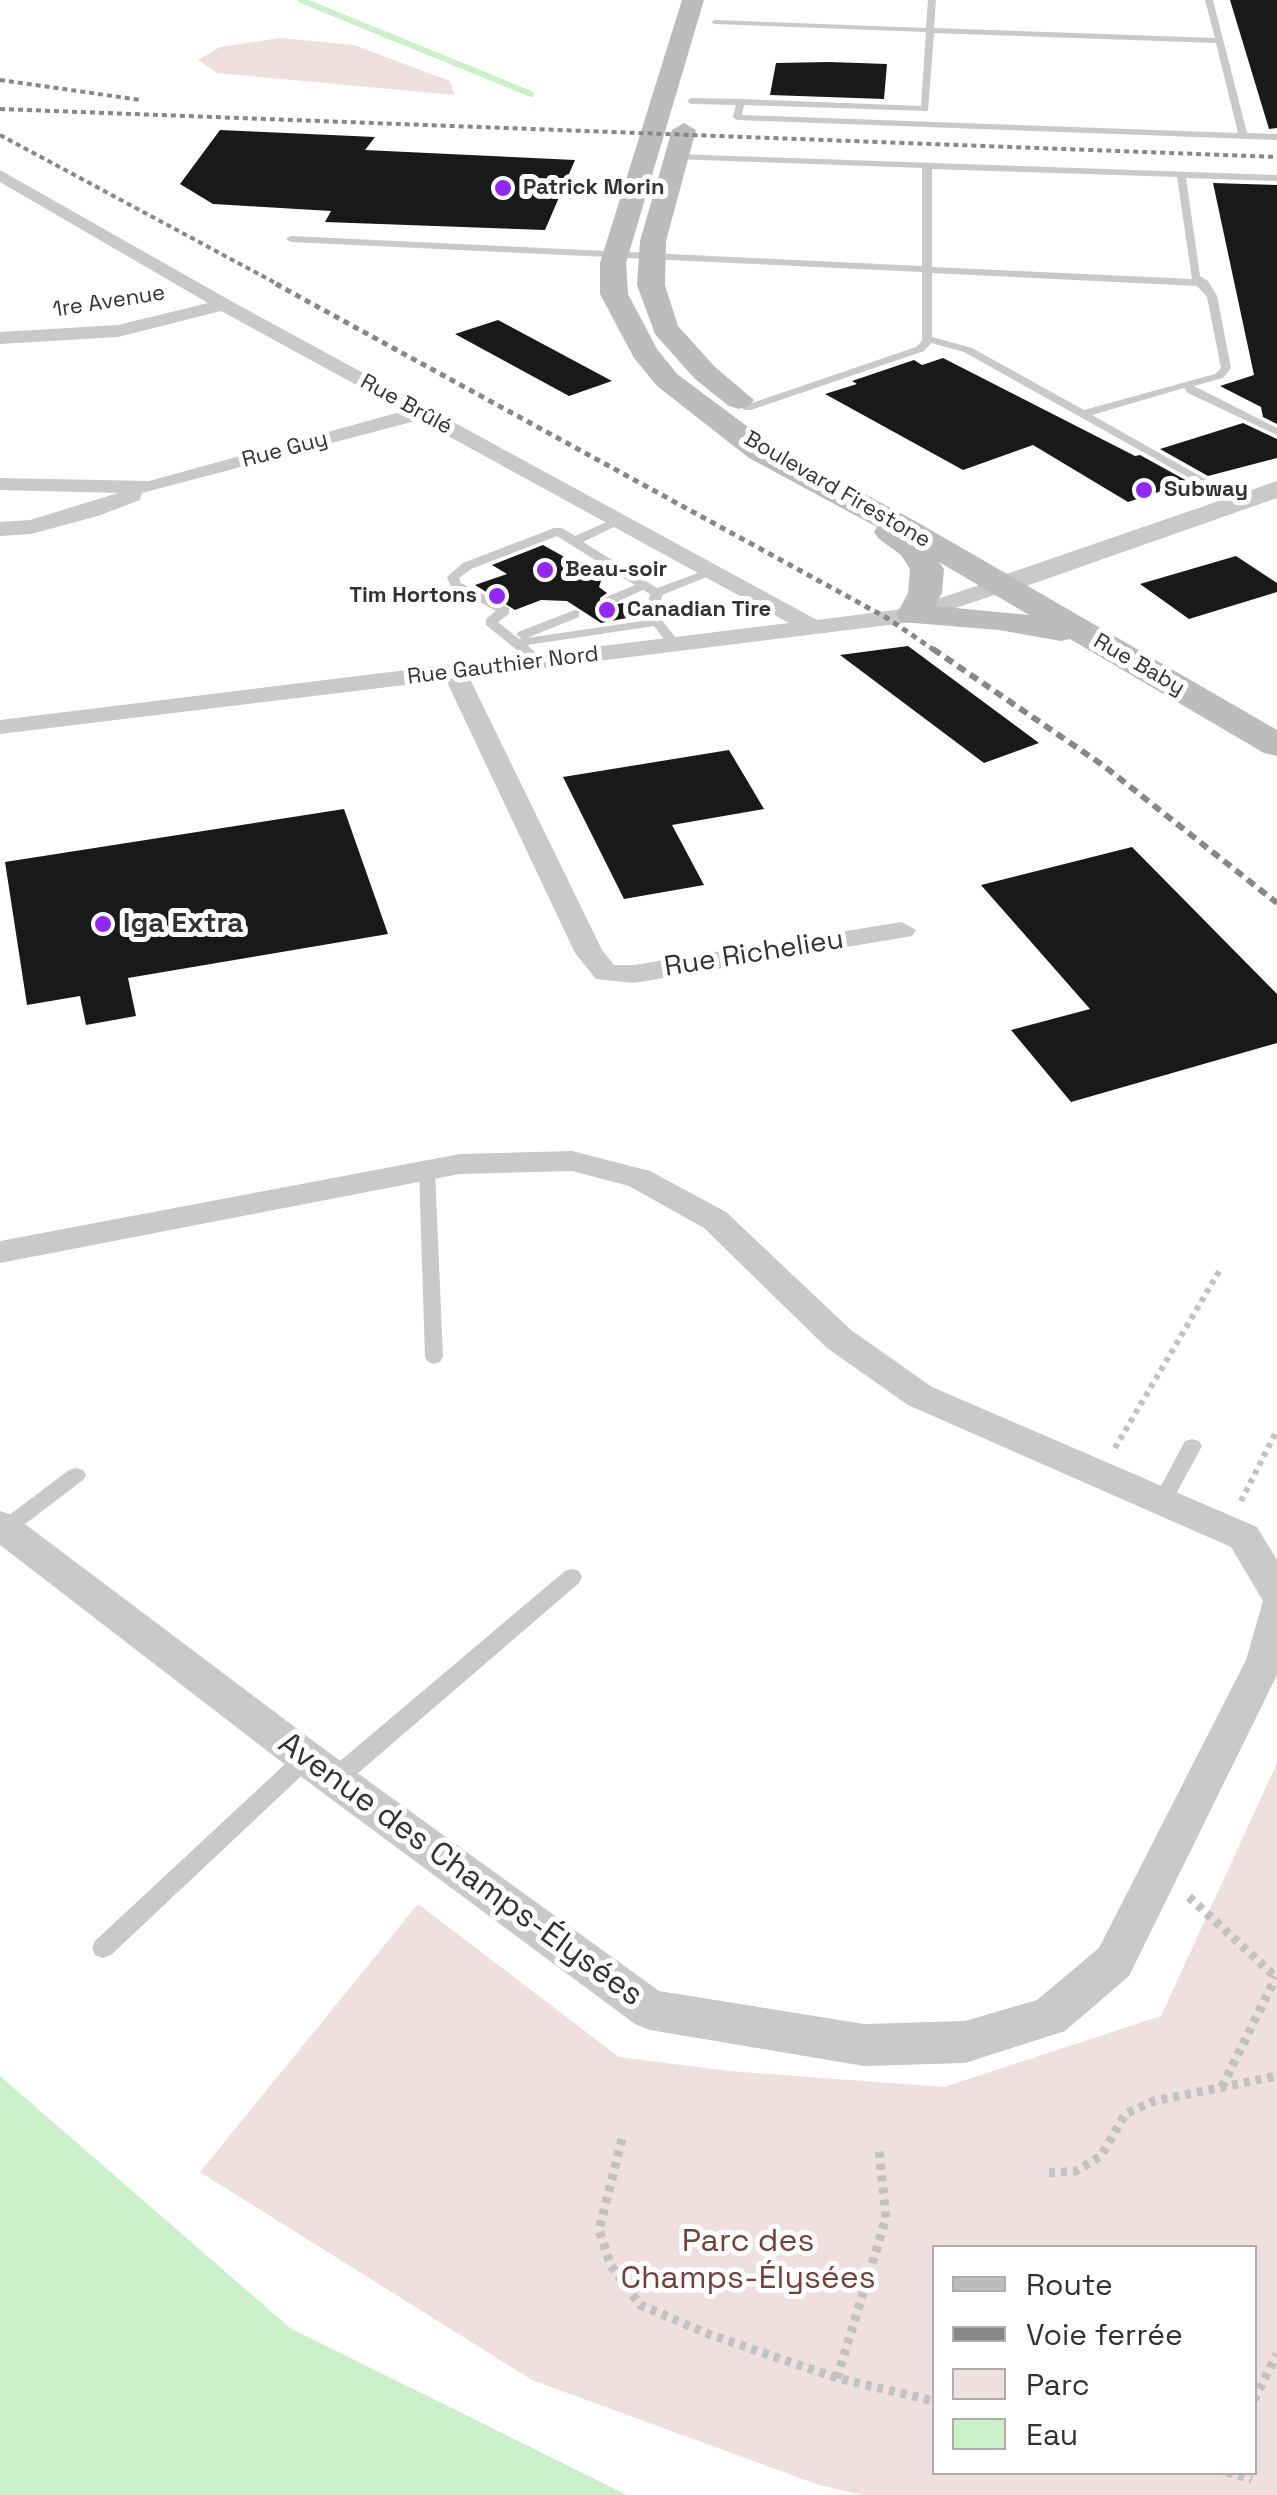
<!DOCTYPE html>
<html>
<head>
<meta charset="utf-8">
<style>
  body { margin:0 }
  #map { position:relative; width:1277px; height:2495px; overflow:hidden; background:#fff; font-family:"Space Grotesk",sans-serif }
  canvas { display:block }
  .legend { position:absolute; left:932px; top:2245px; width:325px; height:230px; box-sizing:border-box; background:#fff; border:2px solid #adadad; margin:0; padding:12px 18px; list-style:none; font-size:30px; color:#323232 }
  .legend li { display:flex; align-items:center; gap:20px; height:50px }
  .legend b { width:50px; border:2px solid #adadad }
</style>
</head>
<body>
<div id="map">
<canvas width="1277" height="2495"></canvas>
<ul class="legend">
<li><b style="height:12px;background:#bcbcbc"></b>Route</li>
<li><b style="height:12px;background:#878787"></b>Voie ferrée</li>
<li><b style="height:28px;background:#efe0df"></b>Parc</li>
<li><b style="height:28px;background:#cbf0ca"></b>Eau</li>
</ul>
</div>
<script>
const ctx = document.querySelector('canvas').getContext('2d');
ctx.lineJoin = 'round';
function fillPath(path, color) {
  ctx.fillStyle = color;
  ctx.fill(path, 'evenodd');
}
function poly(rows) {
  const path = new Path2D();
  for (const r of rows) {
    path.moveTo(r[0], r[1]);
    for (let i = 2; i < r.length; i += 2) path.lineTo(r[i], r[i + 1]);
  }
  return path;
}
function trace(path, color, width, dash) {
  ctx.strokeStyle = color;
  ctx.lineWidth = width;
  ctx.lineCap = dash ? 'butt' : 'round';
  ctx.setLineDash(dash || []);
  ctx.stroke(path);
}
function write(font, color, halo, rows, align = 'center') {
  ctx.font = font + ' "Space Grotesk",sans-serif';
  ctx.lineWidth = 10;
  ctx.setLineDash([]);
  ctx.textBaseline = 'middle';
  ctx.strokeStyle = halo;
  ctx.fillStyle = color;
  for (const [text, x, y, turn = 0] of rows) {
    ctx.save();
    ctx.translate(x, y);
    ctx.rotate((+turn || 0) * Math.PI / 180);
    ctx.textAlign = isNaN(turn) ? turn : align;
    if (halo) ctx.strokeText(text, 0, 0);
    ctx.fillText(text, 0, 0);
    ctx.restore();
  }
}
const green = poly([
  [280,38,354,45,450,81,454,95,217,73,198,60,220,47],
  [1277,1763,1277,2495,862,2495,819,2485,532,2380,200,2172,418,1904,619,2057,729,2071,944,2087,1161,2016],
  [934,2248,1254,2248,1254,2472,934,2472]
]);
const water = poly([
  [0,2076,290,2328,627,2495,0,2495]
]);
const stream = poly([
  [301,0,531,94]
]);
const building = poly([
  [1230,0,1277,0,1277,128,1269,129],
  [829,62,887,64,884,99,770,95,776,63],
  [220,130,375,137,365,150,575,160,545,230,325,222,331,211,213,204,180,184],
  [1213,183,1277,185,1277,424,1263,417,1261,407,1220,386,1254,375],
  [498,320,612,381,569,396,455,334],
  [943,358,1135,456,1140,455,1189,482,1128,502,1033,445,963,470,825,394,857,384,852,381,914,360,922,365],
  [1243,423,1277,439,1277,458,1208,476,1160,449],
  [543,545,602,578,599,587,607,593,600,598,601,607,623,603,642,615,601,623,567,601,541,600,515,610,475,585,507,574,492,565],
  [1236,556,1277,583,1277,592,1189,619,1140,584],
  [908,646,1039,743,984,763,840,655],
  [729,750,764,809,672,825,704,885,624,899,563,777],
  [344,809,388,934,128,978,136,1016,86,1025,80,996,27,1005,5,862],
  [1132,847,1277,994,1277,1043,1071,1102,1011,1030,1090,1009,981,885]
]);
const pathFar1 = poly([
  [1115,1448,1221,1268],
  [1241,1501,1277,1430]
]);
const path = poly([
  [1189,1897,1277,1978],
  [1222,2087,1276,1977],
  [622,2139,599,2230,611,2266,640,2305,711,2335,837,2378,934,2401],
  [1049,2173,1076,2171,1101,2156,1125,2114,1154,2101,1277,2076],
  [837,2378,886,2218,879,2149],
  [1254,2400,1277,2354],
  [1227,2472,1252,2479]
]);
const service = poly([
  [928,0,936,0,934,28,1215,38,1205,0,1213,0,1247,133,1277,134,1277,140,737,120,733,117,736,105,691,104,687,101,691,98,741,99,921,106,926,32,715,24,711,22,715,20,926,28,928,0],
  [934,33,1216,43,1238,133,742,115,744,105,928,111,934,33],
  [676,154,1277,175,1277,181,1186,178,1200,276,1208,281,1217,296,1231,368,1223,378,1194,386,1277,428,1277,435,1188,393,1184,388,1092,415,1246,502,1236,504,964,352,931,343,924,351,751,410,743,410,743,406,916,347,922,341,922,272,291,242,286,239,291,236,922,266,922,168,673,159,676,154],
  [932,169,1177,177,1192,279,932,267,932,169],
  [932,273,1197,286,1207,297,1221,368,1215,374,1084,410,972,348,932,337,932,273],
  [616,518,626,521,583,542,657,588,709,569,719,572,662,595,658,615,682,646,681,649,671,649,654,626,527,645,545,661,539,665,534,664,486,625,486,619,496,611,450,585,447,577,463,563,554,528,562,528,575,536,616,518],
  [557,536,635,585,604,598,604,604,612,604,643,590,650,594,646,615,649,620,527,638,579,617,579,611,575,610,518,632,517,635,522,639,519,639,498,622,509,614,509,608,461,583,459,578,471,569,557,536],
  [427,1164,435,1170,443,1357,440,1362,434,1364,428,1362,425,1357,419,1170,427,1164],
  [1192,1439,1199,1441,1202,1446,1169,1507,1162,1510,1155,1507,1152,1502,1155,1497,1185,1441,1192,1439],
  [76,1468,83,1470,86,1475,83,1480,12,1534,0,1535,0,1522,69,1470,76,1468],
  [572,1569,579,1571,582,1577,579,1583,343,1786,335,1788,327,1786,324,1779,327,1772,565,1571,572,1569],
  [306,1749,314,1752,317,1758,314,1764,111,1955,103,1958,95,1955,92,1948,95,1941,298,1752,306,1749]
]);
const minor = poly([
  [0,170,231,301,817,620,910,608,994,580,1010,580,1013,585,1010,590,913,622,469,677,602,950,614,965,634,965,902,922,916,930,912,936,634,983,596,979,575,953,446,680,0,734,0,720,789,623,419,420,142,493,140,500,98,516,31,534,0,536,0,522,30,520,118,493,0,490,0,478,149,481,404,411,221,311,118,337,0,344,0,332,118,325,208,303,0,182,0,170],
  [572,1151,650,1171,726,1212,851,1330,932,1387,1257,1527,1277,1560,1277,1675,1129,1976,1065,2031,965,2063,864,2066,650,2030,635,2024,292,1770,0,1545,0,1511,13,1515,320,1746,659,1991,864,2024,965,2021,1037,2000,1099,1948,1246,1660,1263,1601,1231,1547,908,1405,827,1348,704,1228,629,1186,572,1171,460,1174,0,1263,0,1241,460,1154,572,1151]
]);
const tertiary = poly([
  [1277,481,1277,498,1012,591,992,591,988,585,992,579,1277,481]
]);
const secondary = poly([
  [682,0,704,0,626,263,628,294,657,349,677,374,771,444,917,522,1277,730,1277,756,1264,753,1070,639,1061,641,999,630,901,622,896,615,908,593,910,569,901,555,879,539,874,532,877,527,749,458,657,386,634,358,600,294,600,263,682,0],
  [939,562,1029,615,935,606,942,593,944,569,939,562],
  [684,123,696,130,666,241,665,285,678,326,715,367,754,400,749,406,739,409,729,406,695,379,655,334,637,285,640,241,672,130,684,123]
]);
const railFar2 = poly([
  [0,80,141,100],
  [0,109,1277,157],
  [0,135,281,286]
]);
const railFar1 = poly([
  [276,284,887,618,937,652]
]);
const rail = poly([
  [933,649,1104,766,1277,903]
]);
const markers = [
  [503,188,10,"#9227f6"],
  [1144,490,10,"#9227f6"],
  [545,570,10,"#9227f6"],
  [497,596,10,"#9227f6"],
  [607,610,10,"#9227f6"],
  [103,924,10,"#9227f6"]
];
const farPoinames = [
  ["Patrick Morin",523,188],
  ["Subway",1164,490],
  ["Beau-soir",565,570],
  ["Tim Hortons",477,596,"right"],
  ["Canadian Tire",627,610]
];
const farStreetnames = [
  ["1re Avenue",109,302,-9],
  ["Rue Brûlé",406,405,29],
  ["Rue Guy",285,450,-15],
  ["Boulevard Firestone",837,490,30],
  ["Rue Baby",1139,665,30],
  ["Rue Gauthier Nord",503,666,-7]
];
const poiNames = [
  ["Iga Extra",123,924]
];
const streetNames = [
  ["Rue Richelieu",754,954,-9]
];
const nearStreetnames = [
  ["Avenue des Champs-Élysées",460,1870,36]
];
const nearParknames = [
  ["Parc des",748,2242],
  ["Champs-Élysées",748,2279]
];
fillPath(green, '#efe0df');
fillPath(water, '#cbf0ca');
trace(stream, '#cbf0ca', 6);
fillPath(building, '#191919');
trace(pathFar1, '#c2c2c2', 6, [5, 5]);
trace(path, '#c2c2c2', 9, [6, 6]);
fillPath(service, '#c9c9c9');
fillPath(minor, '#c9c9c9');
fillPath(tertiary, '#c9c9c9');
fillPath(secondary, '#bcbcbc');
trace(railFar2, '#878787', 4, [5, 4]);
trace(railFar1, '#878787', 5, [6, 5]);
trace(rail, '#878787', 6, [9, 6]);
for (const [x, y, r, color] of markers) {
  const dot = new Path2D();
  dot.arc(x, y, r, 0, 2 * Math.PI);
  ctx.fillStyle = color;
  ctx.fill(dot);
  trace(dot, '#fff', 4);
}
write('bold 22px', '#323232', '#fff', farPoinames, 'left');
write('22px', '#323232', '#fff', farStreetnames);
write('bold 28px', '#323232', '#fff', poiNames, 'left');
write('28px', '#323232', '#fff', streetNames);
write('32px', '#323232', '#fff', nearStreetnames);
write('32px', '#73413a', '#fff', nearParknames);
</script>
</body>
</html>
